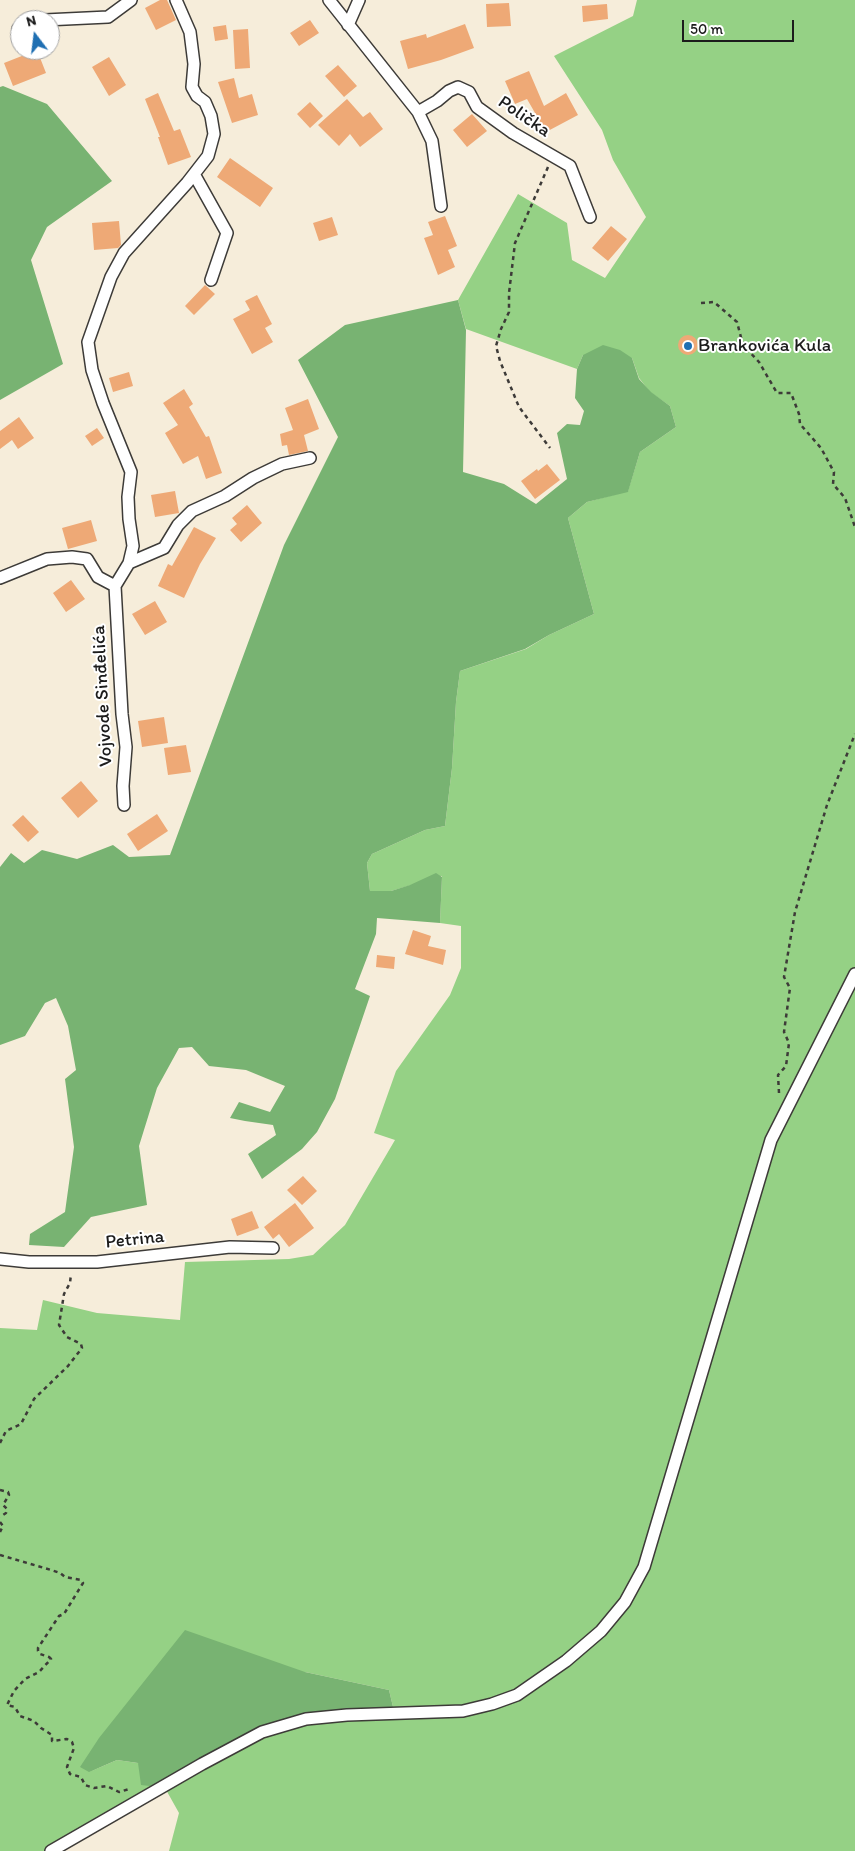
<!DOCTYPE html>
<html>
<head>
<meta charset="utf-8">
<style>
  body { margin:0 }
  #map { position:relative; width:855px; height:1851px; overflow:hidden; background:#f6edda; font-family:Itim,sans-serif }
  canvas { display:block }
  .north { position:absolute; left:10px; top:10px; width:50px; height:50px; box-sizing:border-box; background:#fff; border:1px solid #a4a4a4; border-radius:50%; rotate:345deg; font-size:14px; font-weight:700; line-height:20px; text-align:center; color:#1c1c1c }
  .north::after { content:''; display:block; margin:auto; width:18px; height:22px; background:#1f6fb2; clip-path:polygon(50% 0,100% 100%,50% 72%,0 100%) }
  .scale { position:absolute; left:682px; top:20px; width:112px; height:22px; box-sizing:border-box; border:2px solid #1c1c1c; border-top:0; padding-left:6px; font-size:15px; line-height:18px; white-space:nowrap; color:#1c1c1c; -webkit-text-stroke:4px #fff; paint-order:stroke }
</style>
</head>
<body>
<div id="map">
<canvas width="855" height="1851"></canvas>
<div class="north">N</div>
<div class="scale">50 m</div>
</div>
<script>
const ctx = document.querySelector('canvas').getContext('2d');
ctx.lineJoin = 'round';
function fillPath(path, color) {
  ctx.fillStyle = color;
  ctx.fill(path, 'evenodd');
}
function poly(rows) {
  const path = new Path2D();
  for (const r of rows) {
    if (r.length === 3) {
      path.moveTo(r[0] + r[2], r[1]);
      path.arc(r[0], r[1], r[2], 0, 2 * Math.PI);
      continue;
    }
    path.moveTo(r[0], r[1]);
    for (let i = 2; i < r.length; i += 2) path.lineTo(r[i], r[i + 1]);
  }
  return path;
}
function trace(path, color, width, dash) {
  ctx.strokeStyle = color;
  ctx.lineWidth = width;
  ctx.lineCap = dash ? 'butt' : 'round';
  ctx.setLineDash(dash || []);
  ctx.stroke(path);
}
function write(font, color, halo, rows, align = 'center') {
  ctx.font = font + ' Itim,sans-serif';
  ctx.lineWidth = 4;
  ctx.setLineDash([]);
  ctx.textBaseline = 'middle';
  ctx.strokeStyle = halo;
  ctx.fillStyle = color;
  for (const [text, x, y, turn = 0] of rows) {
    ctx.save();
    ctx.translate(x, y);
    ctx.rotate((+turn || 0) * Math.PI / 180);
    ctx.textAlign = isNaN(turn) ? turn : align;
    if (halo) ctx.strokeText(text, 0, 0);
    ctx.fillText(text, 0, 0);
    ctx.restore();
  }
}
const green = poly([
  [637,0,855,0,855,969,769,1139,642,1566,623,1601,599,1629,516,1693,463,1709,394,1711,389,1690,305,1672,89,1772,117,1760,138,1763,158,1787,47,1851,0,1851,0,1328,37,1330,43,1300,97,1313,180,1320,185,1262,289,1259,313,1255,345,1225,395,1140,374,1133,396,1071,450,995,461,968,461,926,440,923,442,876,391,891,370,891,367,863,372,854,425,830,445,826,452,768,456,702,460,671,526,649,549,635,594,614,568,518,587,502,628,491,640,452,676,427,670,406,650,392,639,378,632,358,583,355,577,369,466,329,458,300,518,194,567,223,572,260,605,278,646,217,613,160,602,130,554,56,633,16],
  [855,978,855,1851,169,1851,179,1813,165,1788,263,1734,306,1721,464,1713,518,1697,627,1603,773,1140]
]);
const forest = poly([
  [3,86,47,104,112,181,47,227,31,260,63,364,0,400,0,87],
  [458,300,466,330,463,472,504,484,536,504,567,479,557,433,567,424,580,425,584,411,575,398,577,369,583,355,603,345,620,350,632,358,639,379,651,392,670,406,676,427,640,452,628,492,587,502,568,518,594,614,549,635,525,649,460,671,456,702,452,768,445,826,425,830,372,854,367,863,370,891,391,891,410,885,436,873,442,877,440,923,377,918,376,934,355,989,370,996,335,1099,317,1132,309,1141,302,1149,262,1179,248,1154,276,1135,273,1125,245,1121,230,1118,239,1102,270,1112,285,1086,246,1070,209,1066,192,1047,179,1048,157,1088,139,1146,147,1205,91,1217,64,1247,29,1245,30,1234,65,1212,74,1147,65,1079,76,1070,68,1026,56,998,45,1003,25,1036,0,1045,0,867,11,853,24,863,42,850,77,859,113,845,129,857,170,855,284,545,338,437,298,360,345,325],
  [185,1630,305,1672,389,1690,394,1711,306,1717,158,1787,141,1785,138,1763,117,1760,89,1772,80,1767,99,1738]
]);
const building = poly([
  [160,0,167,0,176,20,156,30,145,8],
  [509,3,511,26,487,27,486,4],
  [607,4,608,19,583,22,582,6],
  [310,20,319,33,299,46,290,33],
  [465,24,474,48,441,60,408,69,400,41,426,34,427,38],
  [226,25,228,39,215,41,213,27],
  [248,29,250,68,235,69,233,30],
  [37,50,46,73,13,86,4,63],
  [109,57,126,85,109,96,92,67],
  [338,65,357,86,344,97,325,76],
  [529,71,544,106,566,93,578,115,546,132,527,99,515,104,505,81],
  [234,78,239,98,252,94,258,115,232,123,218,82],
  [158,93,174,131,180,129,191,157,168,165,158,137,160,137,145,99],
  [347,99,363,117,370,112,383,129,360,147,350,134,339,146,318,125],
  [310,102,323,116,310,128,297,114],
  [472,114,487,131,467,147,453,130],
  [230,158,273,188,260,207,217,177],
  [445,216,457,246,448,250,455,267,438,275,424,238,433,235,428,222],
  [332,217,338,235,319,241,313,223],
  [119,221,121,245,118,248,94,250,92,223],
  [611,226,627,239,608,261,592,248],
  [205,285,215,294,194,315,185,306],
  [257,295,272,324,265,328,273,342,252,354,233,319,250,310,245,301],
  [688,345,10],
  [129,372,133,386,113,392,109,378],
  [184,389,193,404,189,407,206,437,209,436,222,473,206,479,198,456,183,464,165,433,178,425,163,403],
  [308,399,319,429,304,435,308,451,289,455,287,445,282,446,280,434,293,430,285,408],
  [19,417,34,438,18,449,12,440,0,449,0,431],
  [97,428,104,438,92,446,85,436],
  [547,464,560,480,535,499,521,481,537,469,538,471],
  [175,491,179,513,155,517,151,495],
  [247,505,262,523,241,542,230,530,237,524,232,518],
  [91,520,97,541,68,549,62,528],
  [194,527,216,538,200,564,184,598,158,586,168,564,172,566],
  [71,580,85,599,66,612,53,593],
  [155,601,167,622,145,635,132,614],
  [164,717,168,743,142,747,138,721],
  [186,745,191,772,168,775,164,748],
  [81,781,98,801,78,818,61,798],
  [157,814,168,831,138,851,127,834],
  [23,815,39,832,28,842,12,825],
  [413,930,431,936,428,946,446,950,443,965,405,954],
  [377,955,395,957,394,969,376,967],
  [303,1176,317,1191,302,1205,287,1190],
  [295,1203,314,1228,289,1247,279,1234,273,1239,264,1227],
  [252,1211,259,1228,237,1236,231,1219]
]);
const path = poly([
  [548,167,515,243,509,293,509,312,501,329,496,346,500,361,519,407,550,448],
  [701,303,714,302,737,322,743,345,759,362,777,393,791,393,799,414,800,424,821,448,834,472,833,484,845,498,855,527],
  [779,1093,778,1075,786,1066,789,1043,784,1032,790,988,784,977,795,912,827,805,855,734],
  [0,1443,6,1431,21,1424,34,1399,68,1366,82,1348,81,1344,67,1337,59,1325,64,1294,70,1283,71,1274],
  [0,1490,8,1492,9,1495,3,1505,7,1509,6,1513,0,1517],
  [0,1522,3,1526,0,1532],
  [0,1555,51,1570,60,1573,65,1577,81,1580,83,1583,64,1614,59,1616,38,1648,38,1651,40,1654,49,1657,51,1659,39,1672,25,1679,14,1691,7,1705,15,1707,20,1716,34,1721,41,1728,52,1735,52,1741,67,1739,72,1742,74,1748,67,1767,70,1774,81,1777,85,1785,94,1788,107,1786,119,1792,129,1789]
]);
const street = poly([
  [329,0,418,112,432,141,441,206],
  [45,20,108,17,131,0],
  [348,25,359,0],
  [18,29,20,29],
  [418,112,437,101,449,91,458,87,469,92,477,107,513,133,570,166,590,217],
  [194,174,227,233,211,280],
  [129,563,164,548,178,525,192,511,225,496,253,478,282,464,310,458],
  [0,578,47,559,72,557,87,559,98,577,115,586],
  [124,805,123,786,126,747,122,714,115,586,129,563,133,546,129,519,128,497,131,472,103,403,92,370,88,342,111,277,124,253,187,183,208,156,214,134,211,116,205,102,197,96,192,87,194,64,190,32,176,0],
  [0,1259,29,1262,97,1262,230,1247,273,1248],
  [51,1851,202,1764,262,1732,306,1719,347,1715,463,1711,492,1704,517,1695,566,1661,601,1631,625,1602,644,1567,771,1140,855,974]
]);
const markers = [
  [688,346,5,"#1f6fb2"]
];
const streetNames = [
  ["Polička",524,117,34],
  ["Vojvode Sinđelića",103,696,-93],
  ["Petrina",135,1240,-6]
];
const poiNames = [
  ["Brankovića Kula",698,346]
];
fillPath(green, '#95d185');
fillPath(forest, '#78b372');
fillPath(building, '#eea976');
trace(street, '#3d3b38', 14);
trace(path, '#3d3b38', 2.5, [4, 4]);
trace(street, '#fff', 11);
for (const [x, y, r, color] of markers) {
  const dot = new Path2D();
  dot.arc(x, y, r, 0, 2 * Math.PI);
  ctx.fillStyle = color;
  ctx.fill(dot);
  trace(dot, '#fff', 2);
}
write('19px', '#1c1c1c', '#fff', streetNames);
write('19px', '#1c1c1c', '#fff', poiNames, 'left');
</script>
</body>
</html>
